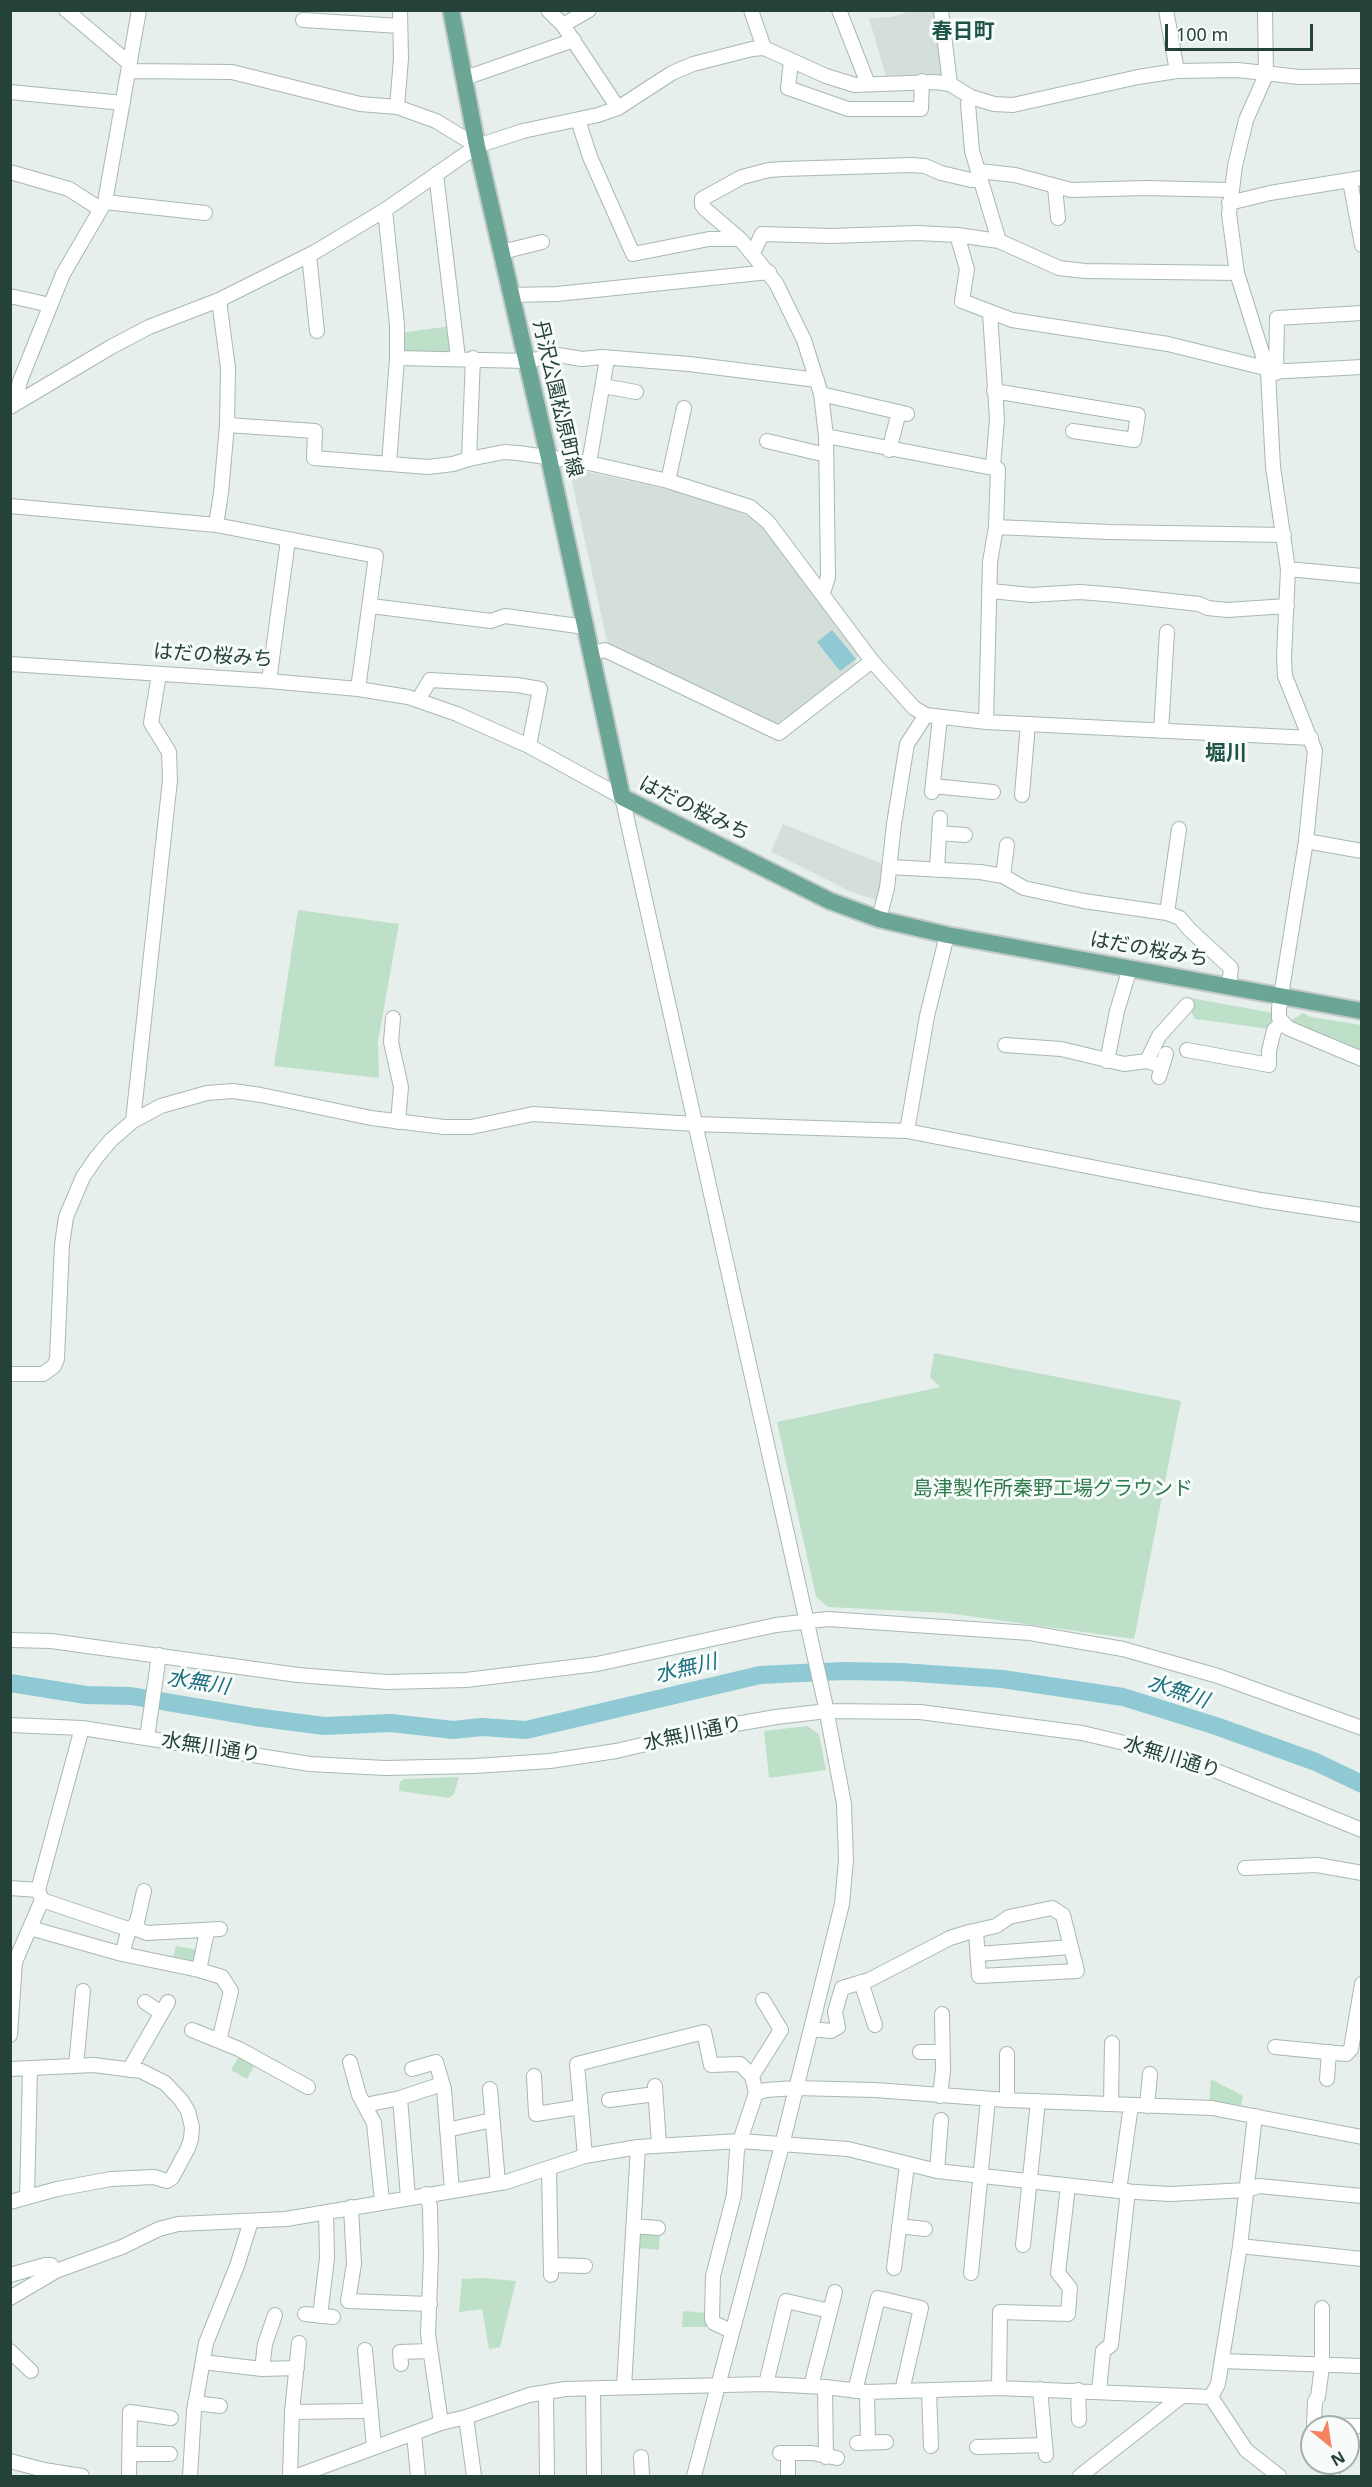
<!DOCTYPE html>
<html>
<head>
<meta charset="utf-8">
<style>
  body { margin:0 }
  #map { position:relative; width:1372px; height:2487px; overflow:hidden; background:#e6efeb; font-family:"Noto Sans",sans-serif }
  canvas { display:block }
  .frame { position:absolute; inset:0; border:12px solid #24423a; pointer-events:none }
  .north { position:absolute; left:1300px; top:2415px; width:60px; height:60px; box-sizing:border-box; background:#f7fbf9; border:2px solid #a3b1ad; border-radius:50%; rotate:150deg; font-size:16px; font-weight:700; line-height:24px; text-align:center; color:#24423a }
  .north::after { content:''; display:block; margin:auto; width:21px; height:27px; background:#f4845f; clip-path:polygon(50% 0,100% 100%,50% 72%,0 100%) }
  .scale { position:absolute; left:1165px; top:24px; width:148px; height:27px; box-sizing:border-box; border:3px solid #24423a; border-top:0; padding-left:8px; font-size:18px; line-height:21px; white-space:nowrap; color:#24423a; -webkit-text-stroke:4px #f7fbf9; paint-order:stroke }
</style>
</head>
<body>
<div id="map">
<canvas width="1372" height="2487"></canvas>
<div class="frame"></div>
<div class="north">N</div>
<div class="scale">100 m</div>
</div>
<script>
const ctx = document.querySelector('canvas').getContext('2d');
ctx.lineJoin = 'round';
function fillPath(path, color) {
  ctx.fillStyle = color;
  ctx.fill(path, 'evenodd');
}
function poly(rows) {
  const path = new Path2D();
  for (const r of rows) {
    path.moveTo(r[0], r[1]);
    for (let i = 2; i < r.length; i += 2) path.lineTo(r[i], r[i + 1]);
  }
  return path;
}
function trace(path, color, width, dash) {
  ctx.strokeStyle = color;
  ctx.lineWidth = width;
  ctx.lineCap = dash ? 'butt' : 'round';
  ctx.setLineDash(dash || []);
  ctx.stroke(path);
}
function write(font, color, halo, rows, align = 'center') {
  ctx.font = font + ' "Noto Sans","Noto Sans JP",sans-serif';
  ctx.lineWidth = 6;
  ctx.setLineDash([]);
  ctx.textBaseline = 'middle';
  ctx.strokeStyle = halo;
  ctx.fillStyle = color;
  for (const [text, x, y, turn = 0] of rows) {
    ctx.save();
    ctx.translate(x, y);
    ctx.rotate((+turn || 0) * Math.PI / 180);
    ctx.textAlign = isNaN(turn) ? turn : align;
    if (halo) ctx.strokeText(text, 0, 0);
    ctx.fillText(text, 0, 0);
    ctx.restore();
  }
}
const built = poly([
  [904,11,937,11,943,78,887,80,869,18,891,17,905,13],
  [569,468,703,497,760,521,858,655,854,665,775,727,608,646],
  [783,824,885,865,879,901,851,892,771,852]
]);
const green = poly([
  [450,326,453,351,450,354,403,355,401,333],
  [298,910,399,924,378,1041,379,1078,274,1066],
  [1191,998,1273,1013,1274,1025,1270,1029,1195,1019,1188,1005],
  [1303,1013,1311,1017,1361,1025,1361,1054,1303,1030,1290,1021],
  [934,1353,1181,1401,1134,1639,947,1613,828,1607,816,1597,777,1422,940,1387,930,1377],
  [807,1726,819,1734,826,1770,769,1778,764,1731],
  [459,1777,454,1794,449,1798,399,1791,400,1782,404,1779],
  [176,1946,199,1950,197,1963,172,1961],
  [239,2056,256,2062,247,2079,231,2070],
  [1211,2079,1243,2096,1240,2111,1209,2104],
  [641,2231,660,2232,659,2250,637,2248,637,2234],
  [483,2278,516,2281,500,2347,489,2349,482,2309,459,2312,462,2279],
  [683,2311,707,2313,708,2327,682,2327]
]);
const water = poly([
  [832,630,856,659,840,671,817,642]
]);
const river = poly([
  [10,1683,86,1695,131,1696,255,1717,324,1726,391,1723,453,1730,482,1727,526,1730,760,1675,843,1671,901,1672,1002,1679,1123,1697,1216,1726,1316,1762,1362,1784]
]);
const minor = poly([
  [66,10,130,64],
  [548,10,563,25,618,108],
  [751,10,764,48],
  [839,10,868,84],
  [941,10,950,84],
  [1166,10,1177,71],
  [1265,10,1266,75,1246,120,1235,166,1229,214,1237,273,1268,372,1273,467,1288,569,1284,658,1285,676,1315,751,1306,841,1279,1008,1279,1018,1288,1028,1362,1059],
  [303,20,400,26],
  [563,25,589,10],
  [791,61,788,88,848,109,921,109,922,81],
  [129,71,232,72,360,104,397,107,436,121,477,146],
  [465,78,574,40],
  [10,92,123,103],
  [971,97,968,104,972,151,999,241],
  [397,107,401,59,400,10],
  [578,120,590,157,633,254,709,239,740,239],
  [979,171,1015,175,1071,190,1145,188,1230,190],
  [10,172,69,189,100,209],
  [436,174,458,358],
  [1350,181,1362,245],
  [1055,187,1058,218],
  [105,202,205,213],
  [1229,203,1270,193,1362,178],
  [385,210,397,325,397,358,389,464],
  [957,235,967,269,962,301,1012,320,1168,344,1261,367,1266,366],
  [502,252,542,242],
  [753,253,762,234,831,236,917,233,957,235,999,241,1059,268,1085,271,1237,273],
  [309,255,317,331],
  [511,295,557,294,769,272],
  [10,296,50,305],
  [990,313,997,419,993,467],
  [397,358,527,361,558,355,582,359,602,357,689,364,817,380],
  [1268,372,1362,367],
  [1276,373,1277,318,1362,313],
  [603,386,636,392],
  [994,391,1138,415,1134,440,1073,431],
  [821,394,907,414],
  [15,404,20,381,63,274,105,202,139,10],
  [10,407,111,347,149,327,219,300,315,252,385,210,477,146,523,131,598,115,618,108,672,73,693,64,752,49,764,48,826,76,855,85,935,82,950,84,971,97,994,104,1013,105,1138,77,1177,71,1238,70,1299,77,1362,76],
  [227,425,315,431,314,458,428,467,453,464,469,459,504,452,518,453,589,463,668,481,750,507,768,522,872,661,914,708,926,715,986,722,1311,738],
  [826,436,998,469,996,527,990,562,986,722],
  [767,441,826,455],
  [889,450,899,412],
  [469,459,473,358],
  [589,463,607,359],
  [668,481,684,408],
  [10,506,216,525,376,556,358,689],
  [216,525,221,493,227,425,228,368,219,300],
  [996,527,1109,532,1284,535],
  [1288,569,1362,576],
  [991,591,1031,595,1080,592,1117,595,1199,604,1208,608,1227,610,1287,606],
  [823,593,828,577,826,436,821,394,804,340,776,283,740,239,705,209,702,205,702,199,742,177,769,170,783,169,911,165,925,166,941,173,971,180,980,180],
  [371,606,491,621,505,616,585,627],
  [591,653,605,650,779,733,872,661],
  [10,664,269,681,358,689,408,697,457,714,529,746,622,797,825,1703,844,1804,846,1860,842,1904,782,2145,694,2476],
  [269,681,288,540],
  [418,700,430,680,517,685,540,689,529,746],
  [1161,731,1167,632],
  [933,786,993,792],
  [932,792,940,718],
  [1022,795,1028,724],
  [939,833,965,835],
  [1306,841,1362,851],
  [889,867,980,872,1003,876,1024,888,1084,901,1167,913,1180,918,1189,929,1231,968,1229,986],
  [937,870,940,818],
  [1003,876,1007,845],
  [1167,913,1179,829],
  [879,919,887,888,894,824,907,744,926,715],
  [393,1018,391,1042,401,1087,398,1122],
  [1005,1045,1061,1049,1124,1064,1147,1061,1162,1066],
  [1187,1050,1269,1065,1269,1051,1274,1030,1282,1023],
  [1107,1061,1117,1011,1130,968],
  [1147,1061,1159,1036,1187,1005],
  [1159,1077,1166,1054],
  [133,1121,170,780,169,752,151,723,159,674],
  [907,1131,927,1016,947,935],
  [10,1374,43,1374,54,1366,57,1359,62,1245,66,1217,83,1177,96,1158,111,1140,133,1121,161,1106,207,1093,233,1091,261,1095,371,1118,444,1127,471,1127,533,1114,695,1124,907,1131,1261,1200,1362,1215],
  [10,1640,51,1641,298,1675,387,1682,466,1680,597,1664,776,1625,828,1619,1030,1633,1123,1649,1218,1676,1362,1728],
  [10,1725,82,1728,310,1764,385,1768,475,1766,550,1761,616,1751,719,1727,776,1717,827,1711,920,1712,1082,1733,1150,1749,1209,1768,1362,1830],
  [147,1738,159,1655],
  [1245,1868,1317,1865,1362,1873],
  [10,1888,38,1890],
  [42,1900,131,1930],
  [30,1928,122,1954,199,1970,222,1977,231,1991,219,2041],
  [134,1928,147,1933,220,1929],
  [122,1954,128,1933,137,1922,144,1891],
  [978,1954,1071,1947],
  [199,1970,207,1931],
  [861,1982,875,2025],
  [145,2002,161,2013],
  [811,2029,831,2031,838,2027,835,2012,842,1988,869,1980,950,1938,969,1932,996,1926,1009,1917,1052,1908,1063,1915,1077,1971,979,1976,976,1931],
  [192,2030,239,2049,308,2087],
  [10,2035,15,1962,42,1900,38,1890,82,1728],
  [1275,2047,1346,2054,1351,2049,1362,1984],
  [920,2052,942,2052],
  [350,2062,359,2095,374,2123,382,2201],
  [76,2066,83,1991],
  [10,2069,94,2065,141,2071,165,2083,181,2100,188,2111,192,2127,191,2139,188,2148,172,2178,167,2181,154,2177,111,2179,57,2189,10,2202],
  [412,2069,436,2062,444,2089,452,2190],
  [129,2070,168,2002],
  [534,2076,536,2114,580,2107],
  [752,2076,781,2030,763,2000],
  [1327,2079,1329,2052],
  [655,2086,659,2145],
  [490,2089,498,2183],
  [756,2093,766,2090,795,2088,875,2090,1007,2100,1212,2108,1362,2137],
  [940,2096,943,2070,942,2014],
  [400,2098,408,2197],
  [609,2100,655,2094],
  [1007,2100,1007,2054],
  [1111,2104,1112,2043],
  [365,2105,400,2098,442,2084],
  [1147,2106,1150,2074],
  [447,2130,492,2120],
  [585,2156,577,2064,704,2032,711,2065,740,2064,752,2076,756,2093,737,2150,734,2195,713,2276,712,2319,714,2323,731,2331],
  [549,2168,551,2275],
  [937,2171,941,2120],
  [1119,2191,1131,2105],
  [426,2194,430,2206,431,2256,428,2334,441,2423],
  [27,2197,30,2070],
  [351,2207,354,2264,348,2301,430,2304],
  [634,2226,658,2228],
  [899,2226,925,2229],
  [1023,2245,1038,2101],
  [1240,2246,1362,2259],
  [552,2265,585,2266],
  [894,2268,907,2165],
  [971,2273,988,2099],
  [10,2275,45,2265,51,2265,56,2271],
  [10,2298,56,2271,122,2247,159,2229,178,2224,286,2219,506,2182,585,2156,638,2147,740,2141,848,2149,937,2171,1119,2191,1170,2194,1247,2190,1259,2186,1362,2196],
  [1322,2308,1322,2366,1318,2397,1315,2401,1314,2425,1362,2426],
  [305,2314,333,2317],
  [320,2316,327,2258,326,2212],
  [365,2350,374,2447],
  [10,2351,31,2371],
  [1222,2361,1362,2366],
  [203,2362,262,2369,297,2368],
  [401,2364,400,2352,430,2351],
  [262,2369,265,2344,275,2315],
  [766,2384,786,2301,830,2311],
  [811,2386,835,2292],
  [624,2387,638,2147],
  [825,2387,826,2457],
  [999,2388,1000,2312,1068,2314,1070,2288,1058,2273,1068,2186],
  [593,2389,594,2476],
  [1040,2389,1046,2455],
  [1078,2390,1079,2420],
  [855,2391,878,2298,921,2308,902,2391],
  [929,2391,931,2446],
  [1099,2391,1103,2351,1111,2345,1128,2191],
  [546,2392,547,2476],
  [867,2392,868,2442],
  [1211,2397,1218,2384,1240,2246,1255,2116],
  [1211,2397,1246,2450,1279,2476],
  [195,2403,220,2406],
  [292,2412,362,2411],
  [466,2417,474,2476],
  [414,2434,418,2476],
  [857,2443,886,2442],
  [977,2447,1045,2445],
  [780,2453,812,2453,837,2458],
  [129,2454,170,2454],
  [641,2457,642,2476],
  [10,2461,44,2470,82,2476],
  [129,2476,130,2412,171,2418],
  [190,2476,194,2411,206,2343,237,2266,251,2221],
  [290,2476,292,2412,299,2343],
  [297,2476,441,2423,466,2417,529,2395,565,2389,766,2384,825,2387,867,2392,999,2388,1211,2397],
  [788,2476,788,2453],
  [1080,2476,1182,2396],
  [1332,2476,1333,2463]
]);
const major = poly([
  [451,10,477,146,549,458,622,797,830,901,879,919,947,935,1362,1011]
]);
const streetNames = [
  ["丹沢公園松原町線",557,399,77],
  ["はだの桜みち",213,656,4],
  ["はだの桜みち",694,809,26],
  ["はだの桜みち",1149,950,10],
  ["水無川通り",693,1734,-12],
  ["水無川通り",211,1748,9],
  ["水無川通り",1172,1758,17]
];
const parkNames = [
  ["島津製作所秦野工場グラウンド",1053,1489]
];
const neighbourhoodNames = [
  ["春日町",963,32],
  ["堀川",1226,754]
];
const waterNames = [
  ["水無川",686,1669,-13],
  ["水無川",198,1683,9],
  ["水無川",1178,1692,19]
];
fillPath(built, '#d4dfda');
fillPath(green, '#bfe0c8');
fillPath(water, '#8ec9d4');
trace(river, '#8ec9d4', 18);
trace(minor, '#a8b8b2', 16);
trace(major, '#c2cac8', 20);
trace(minor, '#fff', 14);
trace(major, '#6aa596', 16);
write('20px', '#24423a', '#f7fbf9', streetNames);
write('20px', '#2d7a4b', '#f7fbf9', parkNames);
write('bold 21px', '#1f5548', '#f7fbf9', neighbourhoodNames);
write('italic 21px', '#1c6f80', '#f7fbf9', waterNames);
</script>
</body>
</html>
